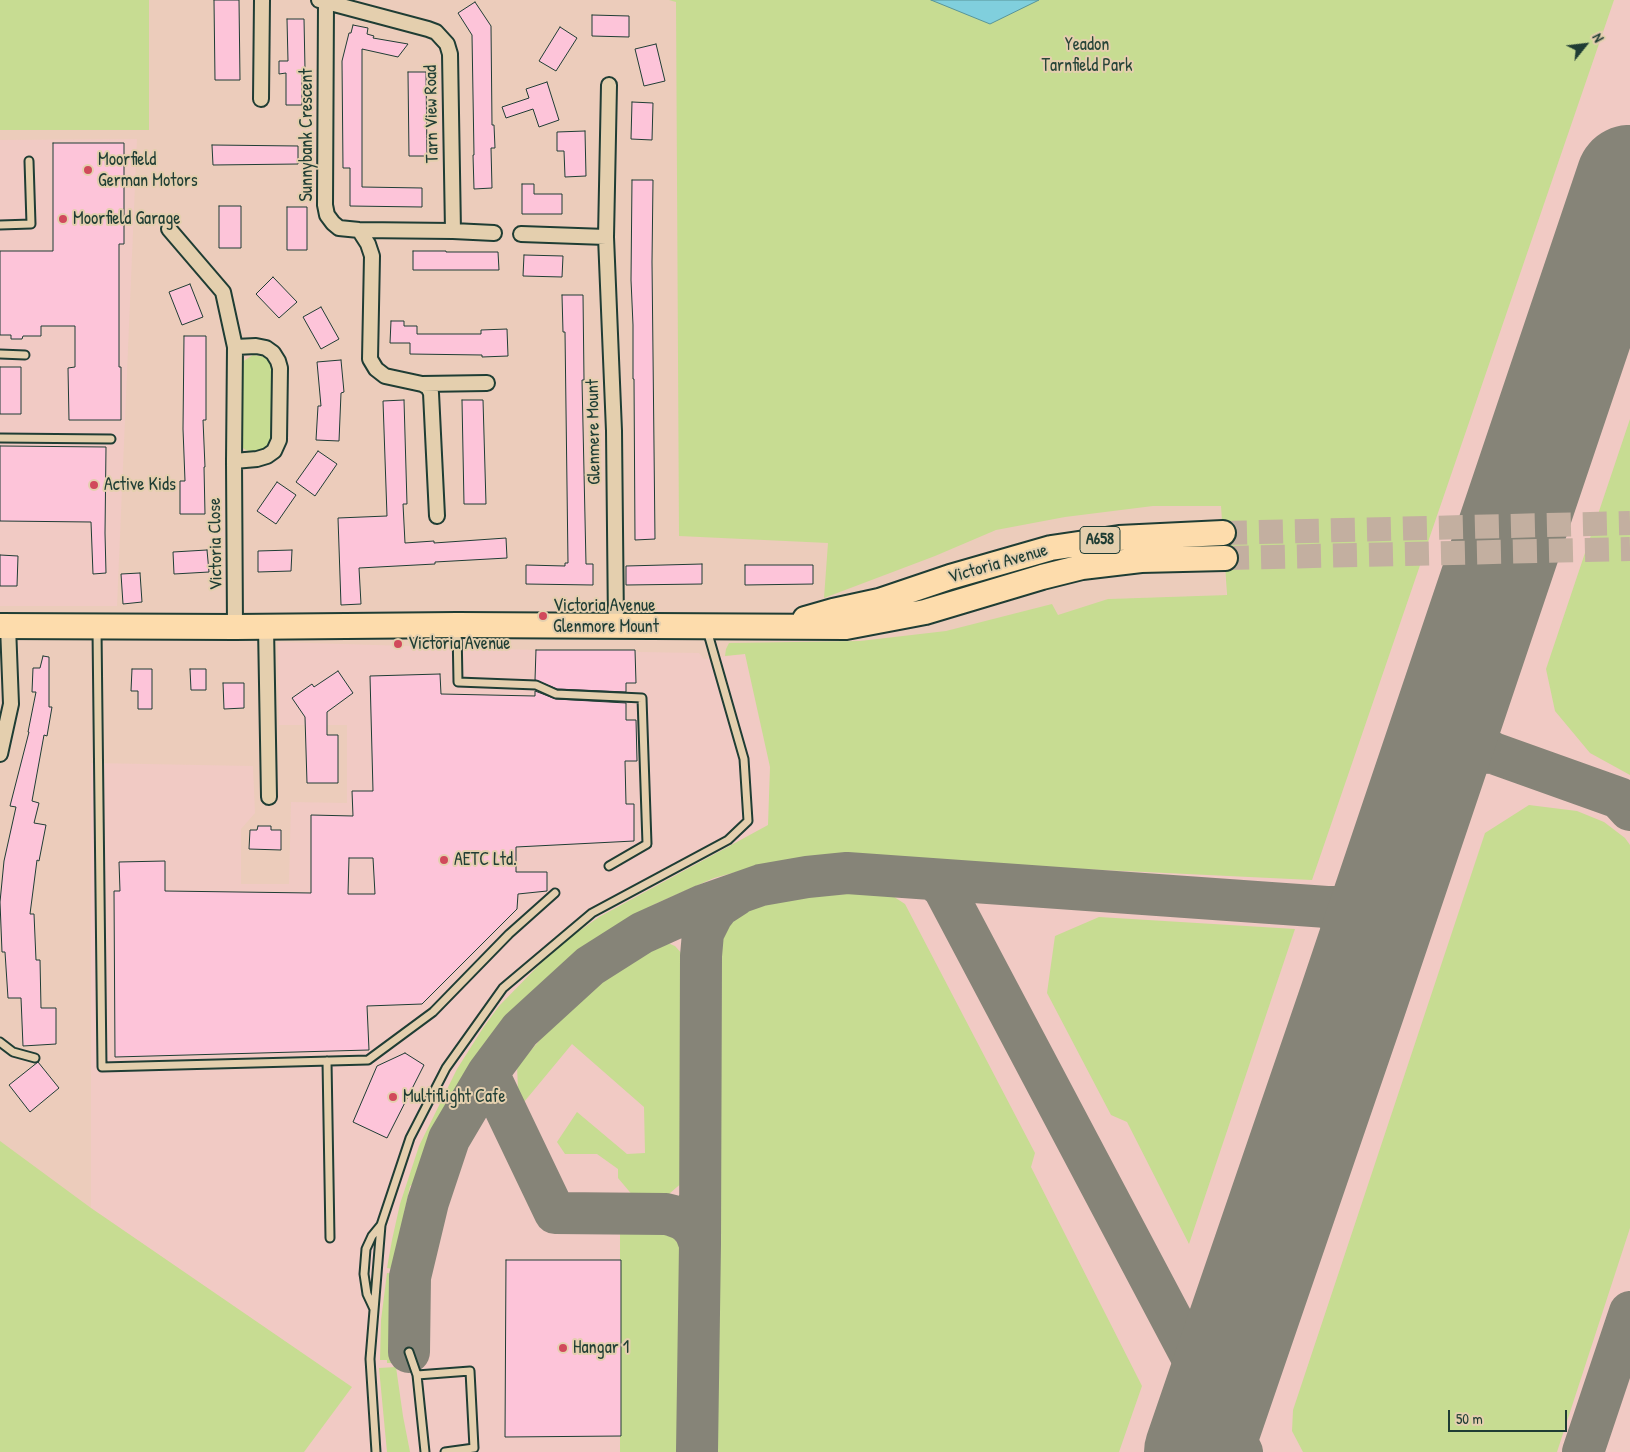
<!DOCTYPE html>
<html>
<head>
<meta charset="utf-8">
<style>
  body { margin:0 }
  #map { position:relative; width:1630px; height:1452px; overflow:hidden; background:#ecccbb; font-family:"Patrick Hand",sans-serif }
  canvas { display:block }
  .north { position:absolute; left:1560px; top:20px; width:50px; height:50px; -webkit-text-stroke:4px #e4cfae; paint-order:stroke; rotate:61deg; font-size:14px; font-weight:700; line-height:20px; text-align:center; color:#1f3d34 }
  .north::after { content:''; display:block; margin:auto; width:18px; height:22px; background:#1f3d34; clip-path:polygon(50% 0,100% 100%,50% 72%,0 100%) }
  .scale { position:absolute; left:1448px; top:1410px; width:119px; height:22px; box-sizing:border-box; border:2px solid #1f3d34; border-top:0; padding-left:6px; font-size:15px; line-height:18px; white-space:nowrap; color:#1f3d34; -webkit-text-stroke:4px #e4cfae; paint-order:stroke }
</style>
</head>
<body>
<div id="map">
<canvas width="1630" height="1452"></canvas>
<div class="north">N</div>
<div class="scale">50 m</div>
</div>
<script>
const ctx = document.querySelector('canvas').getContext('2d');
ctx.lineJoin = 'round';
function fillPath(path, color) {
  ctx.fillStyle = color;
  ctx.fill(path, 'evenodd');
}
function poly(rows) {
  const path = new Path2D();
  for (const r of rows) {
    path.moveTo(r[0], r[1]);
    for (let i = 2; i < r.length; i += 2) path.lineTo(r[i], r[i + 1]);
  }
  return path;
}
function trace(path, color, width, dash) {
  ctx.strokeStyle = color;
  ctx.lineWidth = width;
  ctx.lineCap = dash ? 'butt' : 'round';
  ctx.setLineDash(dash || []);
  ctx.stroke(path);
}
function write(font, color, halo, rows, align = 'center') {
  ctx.font = font + ' "Patrick Hand",sans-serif';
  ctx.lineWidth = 4;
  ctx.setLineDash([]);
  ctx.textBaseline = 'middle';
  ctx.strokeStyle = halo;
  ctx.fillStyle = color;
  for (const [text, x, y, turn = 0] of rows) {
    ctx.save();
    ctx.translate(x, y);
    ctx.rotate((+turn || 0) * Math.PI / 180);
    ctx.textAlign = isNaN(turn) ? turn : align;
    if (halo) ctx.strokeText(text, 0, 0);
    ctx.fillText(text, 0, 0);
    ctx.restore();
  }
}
const built = poly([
  [1318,0,1630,0,1630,1452,304,1452,351,1387,91,1208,91,763,253,766,255,813,241,829,241,884,289,884,291,802,347,803,347,725,279,725,278,642,536,650,635,650,638,652,699,653,704,659,745,654,1090,655,1108,599,1226,595,1222,506,1153,506],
  [137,139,117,606,0,606,0,140]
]);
const green = poly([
  [0,0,149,0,149,130,0,130],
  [669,0,1614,0,1312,880,852,858,766,864,714,878,655,904,607,932,583,949,558,969,518,1011,498,1034,482,1056,478,1060,478,1064,471,1068,458,1090,427,1158,419,1181,410,1186,404,1213,406,1229,399,1270,387,1268,392,1240,400,1204,419,1146,457,1069,483,1028,499,1006,540,964,575,934,599,917,768,825,770,767,745,654,725,656,726,649,729,643,860,641,946,631,1052,604,1058,615,1108,599,1227,595,1221,506,1153,506,1065,517,996,530,935,556,824,598,828,543,679,536,676,2],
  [253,355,265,357,270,361,274,368,272,436,266,448,258,451,251,452,244,449,239,443,242,362],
  [1630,419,1630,775,1590,753,1555,711,1546,669],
  [1529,805,1577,811,1604,822,1625,838,1630,845,1630,1228,1557,1452,1303,1452,1292,1431,1293,1410,1485,833],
  [885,891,905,904,1035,1153,1031,1167,1142,1386,1119,1452,715,1452,717,937,730,917,755,907,807,897],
  [1099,917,1295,929,1189,1244,1127,1122,1111,1115,1047,993,1055,936],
  [663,941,675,946,683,955,684,1181,662,1200,634,1197,618,1178,618,1169,597,1154,565,1154,557,1142,577,1112,627,1154,645,1153,644,1107,572,1044,524,1102,518,1089,517,1066,555,1023,604,979],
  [0,1141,91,1208,352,1387,304,1452,0,1452],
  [639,1225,656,1225,671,1234,682,1249,683,1269,682,1452,620,1452,620,1231],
  [387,1273,399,1274,395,1318,397,1363,387,1363,387,1360,380,1360,381,1320],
  [396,1367,403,1416,410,1452,387,1452,379,1368]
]);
const water = poly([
  [931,0,1039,0,990,24,931,0]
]);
const taxiway = poly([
  [1493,753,1619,798,1630,810],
  [1426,784,1437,766,1453,756,1472,752,1493,753,1473,741,1461,722,1457,700,1461,678],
  [932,879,943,887,1242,1452],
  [1352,1003,1359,959,1358,943,1353,930,1346,921,1327,907,1353,907,1375,896,1383,887,1404,852],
  [488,1073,555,1213,666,1214,674,1216,682,1219,689,1224,695,1231,700,1244],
  [1205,1326,1222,1322,1233,1317,1243,1308,1257,1281],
  [409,1352,410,1277,428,1202,449,1139,488,1073,520,1030,590,966,642,933,704,905,761,885,807,877,847,873,1327,907],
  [1195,1374,1199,1416,1195,1452],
  [1236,1428,1231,1395,1234,1359,1242,1324],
  [697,1452,700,1244,701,956,703,933,712,915,719,906,736,895],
  [1583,1452,1630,1312]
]);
const runway = poly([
  [1198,1452,1352,1003,1630,179]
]);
const building = poly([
  [214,0,239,0,240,80,215,80,214,0],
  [475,2,491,26,492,125,494,125,495,148,491,148,492,188,474,189,473,155,474,155,472,35,458,13,475,2],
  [592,15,629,16,629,37,592,36,592,15],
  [287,19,304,19,305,69,302,69,302,105,286,105,286,73,279,74,279,61,288,61,287,19],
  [353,25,368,28,367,34,374,36,373,38,408,44,398,57,362,49,362,187,422,188,422,207,350,206,350,168,343,168,342,61,349,33,351,33,353,25],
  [560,27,577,38,556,71,539,61,560,27],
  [656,44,665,81,644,86,635,49,656,44],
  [408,72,426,72,427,156,409,156,408,72],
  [547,82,559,120,539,127,533,109,506,118,502,107,529,98,526,89,547,82],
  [632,102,653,103,652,140,631,139,632,102],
  [585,131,586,176,565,177,564,151,557,151,557,132,585,131],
  [53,143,124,143,124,244,119,244,119,367,121,367,121,420,69,420,68,368,75,367,75,326,41,326,41,336,23,336,22,339,11,339,11,335,0,335,0,251,53,251,53,143],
  [212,145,298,146,298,164,213,165,212,145],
  [632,180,653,180,652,262,655,539,635,540,634,379,633,379,633,325,631,280,632,180],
  [522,184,534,184,534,194,562,194,562,214,522,214,522,184],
  [219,206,241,206,241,248,219,248,219,206],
  [287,207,307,207,307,250,287,250,287,207],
  [413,251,446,251,446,252,498,252,499,270,413,270,413,251],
  [524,255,563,256,562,277,523,276,524,255],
  [273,277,297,302,279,318,256,294,273,277],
  [190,284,203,317,182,325,169,292,190,284],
  [562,295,583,295,584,380,582,380,586,564,593,564,593,585,526,584,526,565,565,566,565,563,568,563,565,332,563,332,562,295],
  [321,307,339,339,321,349,303,317,321,307],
  [391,321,404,321,404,326,417,326,417,334,481,334,481,330,507,329,508,356,482,357,482,355,410,354,410,343,390,343,391,321],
  [184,336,206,336,206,420,203,420,205,467,204,467,205,514,180,514,180,481,185,481,183,429,184,336],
  [341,360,344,392,341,393,339,441,316,440,318,406,321,406,317,362,341,360],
  [0,367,21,367,21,414,0,414,0,367],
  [404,400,407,504,403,504,405,543,434,541,434,543,506,538,507,558,435,562,435,564,359,568,361,604,341,605,338,518,387,516,383,401,404,400],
  [462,400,483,400,486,504,464,504,462,400],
  [0,446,106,447,105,533,106,573,93,574,91,522,0,521,0,446],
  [318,451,337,464,315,496,296,482,318,451],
  [277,482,296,495,276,524,257,511,277,482],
  [207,550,209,572,174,574,173,552,207,550],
  [292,550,291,571,258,572,258,551,292,550],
  [0,555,18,556,17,586,0,586,0,555],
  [702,564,702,584,626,585,626,566,702,564],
  [745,565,813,565,813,584,745,585,745,565],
  [140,573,142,602,123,604,121,574,140,573],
  [536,650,635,650,636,683,626,683,626,692,557,689,535,680,536,650],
  [43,656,49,657,49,707,52,707,47,736,44,735,32,801,39,803,34,823,46,825,39,861,37,860,30,914,34,914,36,960,40,960,41,1008,56,1008,56,1044,23,1046,21,998,8,998,5,952,2,952,0,902,4,861,16,807,10,806,29,732,28,732,36,692,32,692,33,668,40,668,43,656],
  [132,669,152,669,152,709,138,709,138,691,131,691,132,669],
  [190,669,206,669,206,690,191,690,190,669],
  [338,671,353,693,327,712,327,735,338,735,338,783,307,783,305,717,292,698,312,684,314,687,338,671],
  [440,674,441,694,535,696,535,691,556,699,626,703,626,720,636,720,637,761,625,761,626,804,634,804,634,841,516,847,516,872,547,872,547,891,518,894,517,909,422,1004,367,1006,369,1050,115,1057,114,891,120,891,119,862,165,861,165,891,311,893,311,815,353,816,352,791,373,791,370,676,440,674],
  [349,858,373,858,375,894,348,894,349,858],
  [223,683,244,683,244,708,224,709,223,683],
  [258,826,271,826,271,830,281,830,281,850,249,849,250,830,257,830,258,826],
  [405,1053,424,1065,387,1138,353,1122,377,1066,405,1053],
  [38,1062,59,1088,30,1112,9,1085,38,1062],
  [506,1260,621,1260,621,1436,505,1437,506,1260]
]);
const trunkTunnel = poly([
  [1223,533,1630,523],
  [1225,558,1630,549]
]);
const service = poly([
  [0,225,31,224,29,161],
  [0,354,25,355],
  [0,438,111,439],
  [457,628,458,682,536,685,556,694,642,698,647,844,609,866],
  [97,630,102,1067,368,1060,433,1012,509,934,555,893],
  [0,1042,13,1052,35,1058],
  [327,1061,330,1238],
  [374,1309,367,1294,364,1274,366,1249,372,1236,381,1225],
  [409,1352,417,1375],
  [376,1452,370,1359,381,1225,410,1138,446,1068,503,988,592,913,728,840,748,821,744,759,707,630],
  [425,1452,417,1375,470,1371,474,1448,445,1452]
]);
const minor = poly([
  [319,0,428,29,436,32,447,44,450,54,453,231],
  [326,1,325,205,327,215,333,223,339,228,359,230,453,231,494,233],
  [609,85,606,237,614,431,616,626],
  [261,99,262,0],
  [169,229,223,292,235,347,234,461,235,627],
  [359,230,368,244,372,256,370,359,376,369,385,376,422,384,428,387,431,393,437,516],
  [521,234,606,237],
  [422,384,487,383],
  [234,461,257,459,267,456,274,451,279,440,280,368,278,361,273,353,266,348,256,346,235,347],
  [266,627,269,797],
  [0,754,11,704,8,626]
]);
const trunk = poly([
  [805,619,833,611,879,601,950,577,1051,548,1119,538,1223,533],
  [0,626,235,627,457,625,846,627,925,612,1042,577,1082,567,1141,560,1225,558]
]);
const markers = [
  [88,170,5,"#d1495b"],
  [63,219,5,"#d1495b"],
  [94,485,5,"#d1495b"],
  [543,616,5,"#d1495b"],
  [398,644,5,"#d1495b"],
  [444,860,5,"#d1495b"],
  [393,1097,5,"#d1495b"],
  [563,1348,5,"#d1495b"]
];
const shields = [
  [1100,540,40]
];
const shieldNames = [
  ["A658",1100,540]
];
const parkNames = [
  ["Yeadon",1087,45],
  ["Tarnfield Park",1087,66]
];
const streetNames = [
  ["Tarn View Road",432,114,-91],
  ["Sunnybank Crescent",307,135,-90],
  ["Glenmere Mount",594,432,-91],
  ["Victoria Close",216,544,-91],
  ["Victoria Avenue",998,564,-16]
];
const poiNames = [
  ["Moorfield",98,160],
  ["German Motors",98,181],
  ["Moorfield Garage",73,219],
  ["Active Kids",104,485],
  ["Victoria Avenue",553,606],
  ["Glenmore Mount",553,627],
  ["Victoria Avenue",408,644],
  ["AETC Ltd.",454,860],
  ["Multiflight Cafe",403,1097],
  ["Hangar 1",573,1348]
];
fillPath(built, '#f1cac4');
fillPath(green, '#c7dc92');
fillPath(water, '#80cfdd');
trace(water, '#599599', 1);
trace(taxiway, '#868478', 42);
trace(runway, '#868478', 108);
fillPath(building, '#fdc4d9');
trace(building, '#1f3d34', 1);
trace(trunkTunnel, '#c3afa0', 24, [24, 12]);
trace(service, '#1f3d34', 11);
trace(minor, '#1f3d34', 18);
trace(trunk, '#1f3d34', 28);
trace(service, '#e4cfae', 7);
trace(minor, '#e4cfae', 14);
trace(trunk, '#fddcac', 24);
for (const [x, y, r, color] of markers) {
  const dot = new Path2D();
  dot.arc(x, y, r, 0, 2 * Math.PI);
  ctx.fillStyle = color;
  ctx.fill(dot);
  trace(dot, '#e4cfae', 2);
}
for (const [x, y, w] of shields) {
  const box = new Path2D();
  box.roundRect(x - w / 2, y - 13.5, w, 27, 4);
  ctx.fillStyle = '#e4cfae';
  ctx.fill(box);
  trace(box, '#1f3d34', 1);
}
write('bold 16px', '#1f3d34', null, shieldNames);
write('18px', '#274539', '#e4cfae', parkNames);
write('18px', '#1f3d34', '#e4cfae', streetNames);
write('18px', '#1f3d34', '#e4cfae', poiNames, 'left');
</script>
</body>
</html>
